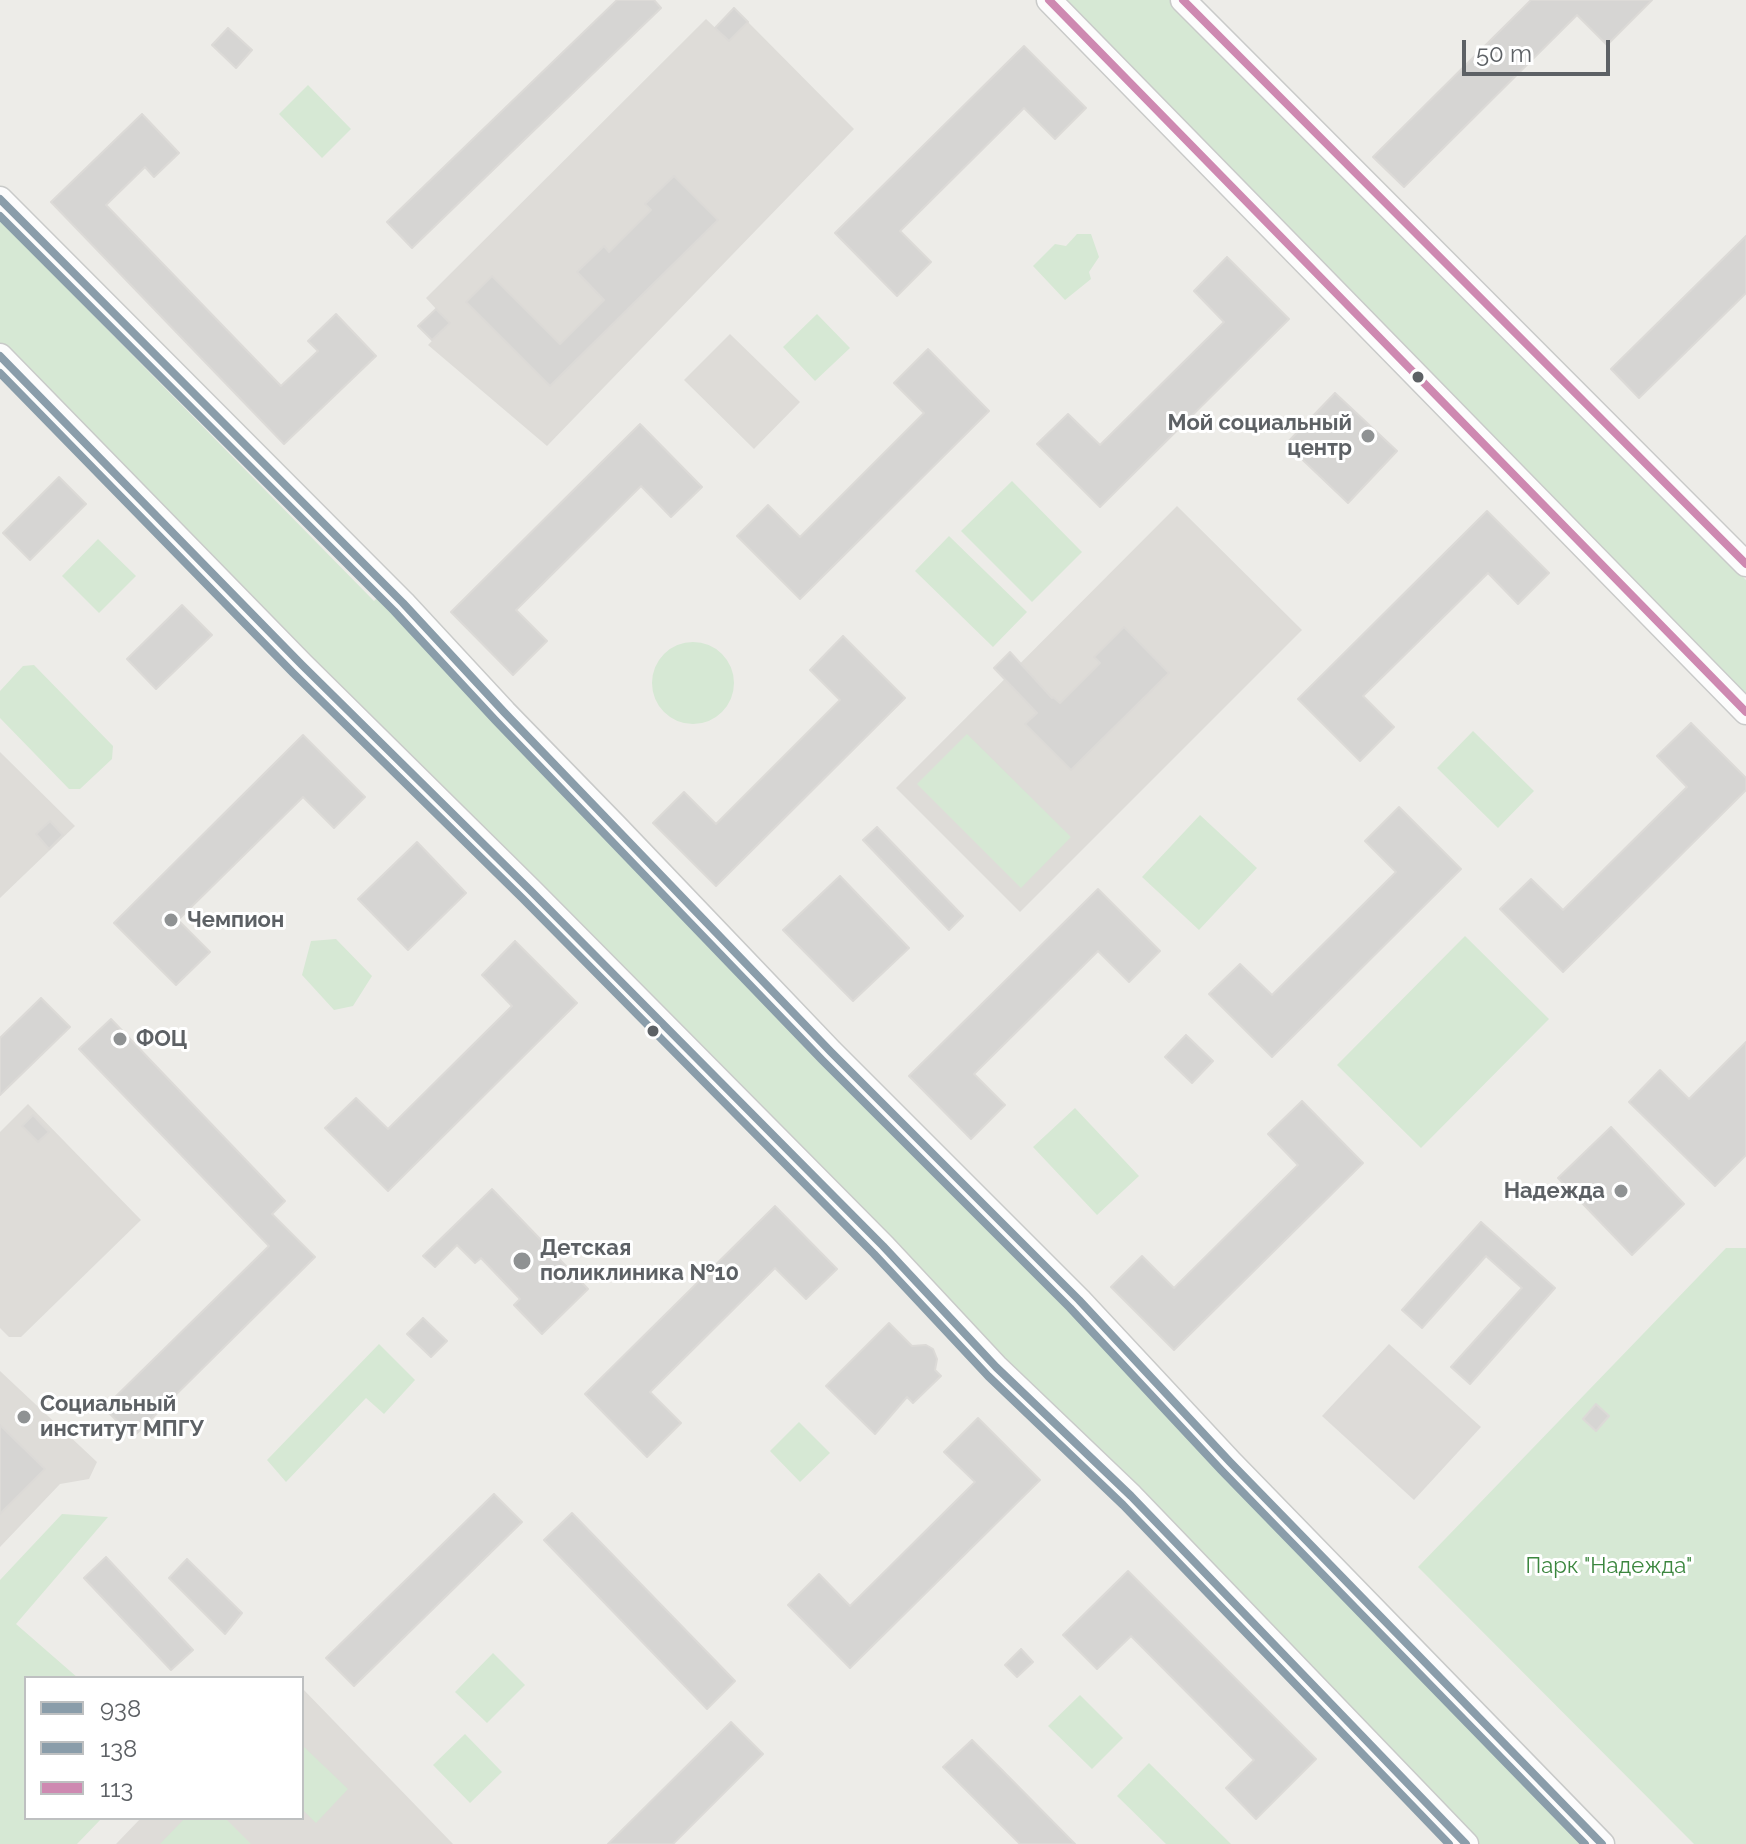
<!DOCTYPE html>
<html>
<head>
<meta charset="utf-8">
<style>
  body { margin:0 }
  #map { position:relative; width:1746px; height:1844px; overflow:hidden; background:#edece8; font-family:Raleway,sans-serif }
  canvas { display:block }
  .legend { position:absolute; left:24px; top:1676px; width:280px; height:144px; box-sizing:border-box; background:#fff; border:2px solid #bec0c1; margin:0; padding:10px 14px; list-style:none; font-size:24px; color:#5d6165 }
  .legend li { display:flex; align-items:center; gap:16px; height:40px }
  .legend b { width:40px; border:2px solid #bec0c1 }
  .scale { position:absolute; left:1462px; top:40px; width:148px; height:36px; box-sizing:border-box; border:4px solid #5d6165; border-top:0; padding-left:10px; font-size:24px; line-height:28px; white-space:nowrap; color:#5d6165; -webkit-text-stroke:6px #fff; paint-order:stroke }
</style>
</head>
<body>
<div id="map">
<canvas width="1746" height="1844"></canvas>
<ul class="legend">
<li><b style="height:10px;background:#8a9daa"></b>938</li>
<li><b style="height:10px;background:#8a9daa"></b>138</li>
<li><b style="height:10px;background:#ce89b1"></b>113</li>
</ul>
<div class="scale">50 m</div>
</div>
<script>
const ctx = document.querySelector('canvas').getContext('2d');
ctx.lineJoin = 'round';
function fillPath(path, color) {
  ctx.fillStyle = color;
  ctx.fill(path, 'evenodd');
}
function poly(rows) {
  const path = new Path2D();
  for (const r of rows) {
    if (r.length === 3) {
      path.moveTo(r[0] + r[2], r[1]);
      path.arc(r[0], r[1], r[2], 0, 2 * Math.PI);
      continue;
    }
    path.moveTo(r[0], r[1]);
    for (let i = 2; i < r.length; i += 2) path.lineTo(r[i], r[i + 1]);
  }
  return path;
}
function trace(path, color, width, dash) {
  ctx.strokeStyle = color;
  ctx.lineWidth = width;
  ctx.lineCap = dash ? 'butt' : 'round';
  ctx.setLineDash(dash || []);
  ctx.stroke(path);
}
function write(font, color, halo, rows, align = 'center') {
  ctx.font = font + ' Raleway,sans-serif';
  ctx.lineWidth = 6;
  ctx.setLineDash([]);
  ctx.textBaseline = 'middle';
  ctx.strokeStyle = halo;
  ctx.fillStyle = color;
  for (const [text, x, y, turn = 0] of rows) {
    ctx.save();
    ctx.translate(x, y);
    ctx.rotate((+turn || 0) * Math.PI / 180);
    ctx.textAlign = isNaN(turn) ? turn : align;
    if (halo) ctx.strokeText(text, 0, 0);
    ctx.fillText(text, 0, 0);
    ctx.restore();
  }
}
const industrial = poly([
  [1389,1344,1481,1427,1414,1500,1322,1416]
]);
const education = poly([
  [706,19,729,41,748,22,854,129,547,446,428,345,449,323,426,298],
  [730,334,800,402,754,449,684,380],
  [1177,506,1302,630,1020,912,896,788],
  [0,752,75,826,0,898],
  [28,1104,141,1220,21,1337,9,1337,0,1328,0,1132],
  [0,1371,97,1462,89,1479,60,1484,0,1547],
  [302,1688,453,1844,116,1844,141,1818,302,1818]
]);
const green = poly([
  [1058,0,1172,0,1746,580,1746,702],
  [308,85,351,129,322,158,279,114],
  [0,220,374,601,379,596,607,825,601,831,1597,1844,1473,1844,0,345],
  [1077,234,1091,234,1099,257,1089,272,1091,279,1065,300,1033,266,1055,244,1066,246],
  [817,314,850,348,815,381,783,347],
  [1012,481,1082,552,1032,602,961,531],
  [949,536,1027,612,993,647,915,571],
  [98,539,136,576,99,613,62,576],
  [693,683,41],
  [34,665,113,746,112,759,80,789,69,789,0,718,0,691,23,666],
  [1473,731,1534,791,1498,828,1437,768],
  [967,734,1071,837,1021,888,917,784],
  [1200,815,1257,868,1199,930,1142,877],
  [1465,936,1549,1019,1421,1148,1337,1065],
  [336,939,372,976,353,1006,334,1010,302,975,311,941],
  [1075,1108,1139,1176,1097,1215,1033,1147],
  [1726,1248,1746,1248,1746,1844,1694,1844,1418,1567],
  [379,1344,415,1380,384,1414,366,1398,286,1482,267,1460],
  [799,1422,830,1453,800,1482,770,1451],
  [62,1514,108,1517,16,1624,78,1678,26,1678,26,1818,102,1818,77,1844,0,1844,0,1580],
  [493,1653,525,1685,487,1723,455,1692],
  [1080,1695,1123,1738,1092,1769,1048,1726],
  [465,1734,502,1772,470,1803,433,1765],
  [302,1745,348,1789,316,1823,302,1809],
  [1149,1763,1231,1844,1166,1844,1117,1796],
  [185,1818,225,1818,251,1844,160,1844]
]);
const building = poly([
  [617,0,654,0,661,8,412,248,387,222,617,0],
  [1531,0,1652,0,1607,45,1577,15,1404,187,1373,157,1531,0],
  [734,8,748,22,729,41,715,28,734,8],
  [228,28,252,50,236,68,212,45,228,28],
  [1024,46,1086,108,1055,139,1024,108,900,231,931,262,897,296,835,233,1024,46],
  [142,114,179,153,154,177,145,167,106,205,281,386,318,351,308,341,336,314,376,356,284,444,51,202,142,114],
  [674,176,718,220,550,386,466,302,492,276,560,344,604,300,577,272,604,246,609,252,651,210,645,204,674,176],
  [1746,236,1746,293,1639,398,1611,369,1746,236],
  [1227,257,1289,319,1100,507,1037,444,1068,414,1100,445,1224,322,1194,291,1227,257],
  [436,309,450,323,432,340,418,326,436,309],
  [928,349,989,411,800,599,737,536,768,505,800,537,924,413,894,383,928,349],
  [1335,393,1397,451,1348,503,1286,444,1335,393],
  [640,424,702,487,671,517,641,486,516,610,547,641,513,675,451,612,640,424],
  [59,477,86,504,30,560,3,533,59,477],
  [1487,511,1549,573,1518,604,1488,573,1363,696,1394,727,1360,761,1298,699,1487,511],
  [182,605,212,635,156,689,127,659,182,605],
  [1124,627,1169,673,1071,770,1025,724,1037,713,994,668,1010,652,1052,698,1053,697,1060,703,1100,663,1094,657,1124,627],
  [843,636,905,698,716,886,653,823,684,792,716,824,840,700,810,670,843,636],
  [1691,723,1746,778,1746,790,1563,972,1500,909,1531,879,1563,910,1687,787,1657,756,1691,723],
  [303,735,365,797,334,828,303,797,178,920,210,952,176,985,114,923,303,735],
  [1399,807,1461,869,1272,1057,1209,994,1240,964,1272,995,1396,872,1365,841,1399,807],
  [50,821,63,835,49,849,36,834,50,821],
  [877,827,963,916,949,930,863,840,877,827],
  [417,842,466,893,408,950,358,899,417,842],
  [840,876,909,948,853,1001,783,930,840,876],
  [1098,889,1160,951,1129,982,1098,951,974,1074,1005,1105,971,1139,909,1076,1098,889],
  [515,941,577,1003,388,1191,325,1128,356,1098,388,1129,512,1006,482,975,515,941],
  [41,998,70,1027,0,1095,0,1038,41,998],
  [111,1019,285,1201,272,1214,315,1257,133,1437,104,1408,269,1246,79,1049,111,1019],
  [1186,1035,1213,1061,1192,1083,1165,1057,1186,1035],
  [1746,1042,1746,1155,1715,1186,1629,1102,1660,1070,1689,1099,1746,1042],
  [1302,1101,1363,1163,1174,1350,1111,1287,1142,1256,1174,1288,1298,1165,1268,1134,1302,1101],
  [33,1115,49,1132,38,1142,22,1126,33,1115],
  [1611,1127,1684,1204,1632,1255,1558,1178,1611,1127],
  [492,1189,588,1289,542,1334,514,1305,520,1299,481,1258,475,1263,457,1245,435,1267,423,1256,492,1189],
  [775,1206,837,1269,806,1299,775,1268,650,1392,681,1423,647,1457,585,1394,775,1206],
  [1481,1222,1555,1288,1470,1384,1451,1367,1522,1288,1486,1256,1422,1328,1402,1310,1481,1222],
  [423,1318,447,1341,431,1357,407,1334,423,1318],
  [889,1323,912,1346,926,1345,933,1349,937,1359,935,1370,941,1376,913,1403,907,1397,875,1434,826,1386,889,1323],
  [1596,1404,1609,1416,1596,1431,1583,1419,1596,1404],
  [978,1418,1040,1480,850,1668,788,1605,819,1574,850,1606,975,1482,944,1452,978,1418],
  [0,1425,45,1469,0,1514,0,1425],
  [494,1494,522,1522,354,1686,326,1658,494,1494],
  [572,1513,735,1681,707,1709,544,1540,572,1513],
  [106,1557,193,1650,171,1670,84,1578,106,1557],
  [187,1559,242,1613,225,1634,169,1578,187,1559],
  [1128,1571,1316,1759,1256,1819,1226,1788,1254,1760,1131,1636,1097,1669,1063,1635,1128,1571],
  [1021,1649,1033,1662,1017,1677,1005,1665,1021,1649],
  [731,1722,763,1754,673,1844,608,1844,731,1722],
  [972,1740,999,1767,1075,1844,1020,1844,943,1767,972,1740]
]);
const minor = poly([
  [1049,0,1746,712],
  [1183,0,1746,564],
  [0,199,403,603,504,712,616,827,831,1052,1079,1300,1230,1462,1602,1844],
  [0,356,302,665,530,890,883,1246,996,1367,1131,1496,1466,1844]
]);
const bus1 = poly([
  [0,199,403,603,504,712,831,1052,1079,1300,1230,1462,1602,1844],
  [0,356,302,665,530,890,883,1246,996,1367,1131,1496,1466,1844]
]);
const bus2 = poly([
  [0,216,394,611,495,720,822,1060,1070,1308,1221,1470,1585,1844],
  [0,373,293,673,522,898,874,1254,988,1376,1123,1505,1449,1844]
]);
const bus3 = poly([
  [1049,0,1746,712],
  [1183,0,1746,564]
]);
const markers = [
  [1418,377,7,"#5d6165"],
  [1368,436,8,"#8f9293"],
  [171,920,8,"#8f9293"],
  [653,1031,7,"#5d6165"],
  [120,1039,8,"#8f9293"],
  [1621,1191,8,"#8f9293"],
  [522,1261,10,"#8f9293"],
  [24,1417,8,"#8f9293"]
];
const poiNames = [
  ["Мой социальный",1352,423,"right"],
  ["центр",1352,448,"right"],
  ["Чемпион",187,920],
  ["ФОЦ",136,1039],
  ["Надежда",1605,1191,"right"],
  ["Детская",540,1248],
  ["поликлиника №10",540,1273],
  ["Социальный",40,1404],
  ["институт МПГУ",40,1429]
];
const parkNames = [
  ["Парк \"Надежда\"",1609,1566]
];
fillPath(industrial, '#dddbd8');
fillPath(education, '#dedcd8');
fillPath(green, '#d6e8d4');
fillPath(building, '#d6d5d3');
trace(building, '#dcdad7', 2);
trace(minor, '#c9cac9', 27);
trace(minor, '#fcfcfc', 24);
trace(bus1, '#8a9daa', 8);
trace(bus2, '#8a9daa', 8);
trace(bus3, '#ce89b1', 8);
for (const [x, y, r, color] of markers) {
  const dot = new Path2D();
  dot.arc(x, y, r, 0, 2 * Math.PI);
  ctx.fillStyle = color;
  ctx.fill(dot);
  trace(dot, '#fff', 3);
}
write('bold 22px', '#5d6165', '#fff', poiNames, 'left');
write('22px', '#3b863e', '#fff', parkNames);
</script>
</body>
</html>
